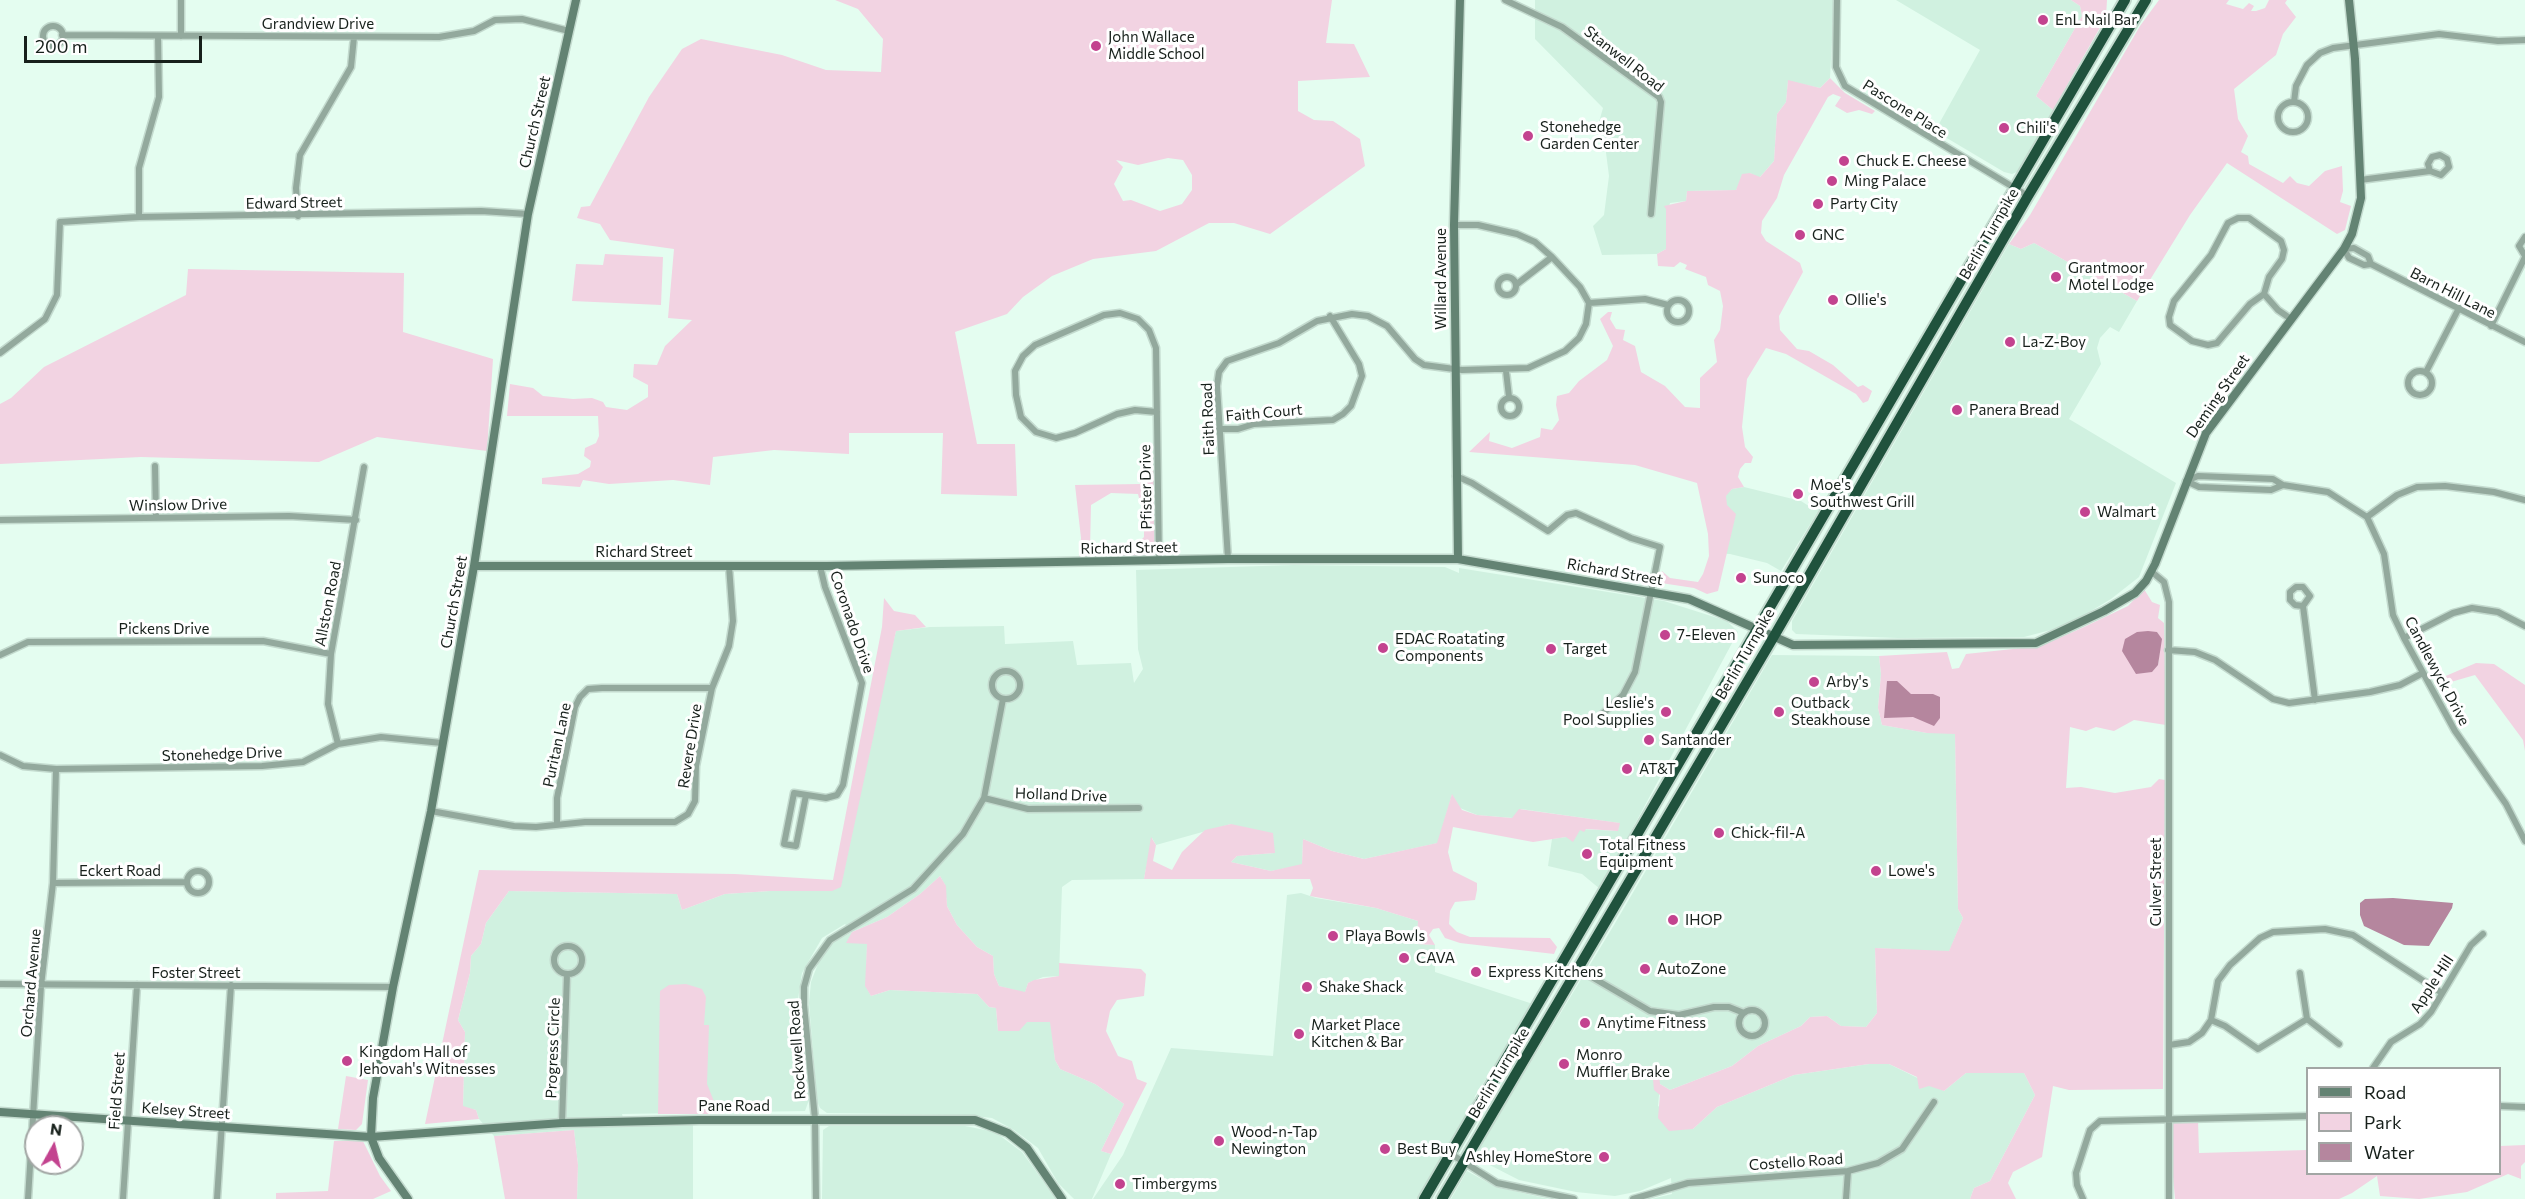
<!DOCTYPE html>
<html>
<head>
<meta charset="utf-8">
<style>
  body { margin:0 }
  #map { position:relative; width:2525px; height:1199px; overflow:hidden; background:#e4fdf0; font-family:Commissioner,sans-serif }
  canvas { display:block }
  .legend { position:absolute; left:2306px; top:1067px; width:195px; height:108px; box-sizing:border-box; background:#fff; border:2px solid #a2a6a4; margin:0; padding:8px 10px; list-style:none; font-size:18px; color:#17201b }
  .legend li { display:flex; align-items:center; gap:12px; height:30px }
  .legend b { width:30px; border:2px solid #a2a6a4 }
  .north { position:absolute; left:24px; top:1115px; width:60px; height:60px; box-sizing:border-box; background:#fff; border:2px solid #a2a6a4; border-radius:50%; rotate:8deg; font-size:16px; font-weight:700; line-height:24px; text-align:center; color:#17201b }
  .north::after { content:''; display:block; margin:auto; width:21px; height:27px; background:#c3438f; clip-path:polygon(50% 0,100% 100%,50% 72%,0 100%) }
  .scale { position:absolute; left:24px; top:36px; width:178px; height:27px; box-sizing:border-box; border:3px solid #17201b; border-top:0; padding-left:8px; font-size:18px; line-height:21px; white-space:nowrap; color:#17201b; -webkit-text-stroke:4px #fff; paint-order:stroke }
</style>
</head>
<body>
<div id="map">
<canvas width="2525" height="1199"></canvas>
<ul class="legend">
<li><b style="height:8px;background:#638373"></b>Road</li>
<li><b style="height:16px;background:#f2d3e2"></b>Park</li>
<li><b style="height:16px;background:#b5869e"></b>Water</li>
</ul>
<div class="north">N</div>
<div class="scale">200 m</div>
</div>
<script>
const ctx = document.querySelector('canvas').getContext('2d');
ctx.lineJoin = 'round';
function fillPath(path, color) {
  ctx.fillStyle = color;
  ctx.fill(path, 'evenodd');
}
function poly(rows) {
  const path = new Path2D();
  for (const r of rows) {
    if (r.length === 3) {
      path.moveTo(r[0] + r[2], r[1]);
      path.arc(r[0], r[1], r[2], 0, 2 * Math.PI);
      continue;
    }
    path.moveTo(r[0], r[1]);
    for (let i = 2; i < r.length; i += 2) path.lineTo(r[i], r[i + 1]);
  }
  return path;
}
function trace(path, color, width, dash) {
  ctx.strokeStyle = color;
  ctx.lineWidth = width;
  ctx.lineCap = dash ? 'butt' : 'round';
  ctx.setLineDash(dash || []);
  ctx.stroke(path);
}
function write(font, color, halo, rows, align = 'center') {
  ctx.font = font + ' Commissioner,sans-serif';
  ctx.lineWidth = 6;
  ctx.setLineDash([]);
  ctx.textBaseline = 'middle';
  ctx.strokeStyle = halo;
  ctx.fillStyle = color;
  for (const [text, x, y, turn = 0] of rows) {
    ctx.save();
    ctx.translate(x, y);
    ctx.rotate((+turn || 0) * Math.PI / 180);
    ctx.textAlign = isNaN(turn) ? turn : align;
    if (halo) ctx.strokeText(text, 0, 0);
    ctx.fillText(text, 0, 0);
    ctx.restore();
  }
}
const built = poly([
  [1535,0,1834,0,1830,78,1820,88,1788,81,1786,102,1777,114,1774,161,1759,178,1750,173,1736,190,1687,191,1686,201,1670,203,1666,219,1666,249,1657,254,1602,255,1593,226,1604,215,1609,176,1604,137,1597,129,1603,108,1535,39],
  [1896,0,2071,0,2080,6,2082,16,2036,96,2053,110,2019,171,2012,174,2004,172,1935,131,1980,50],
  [2034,243,2137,301,2119,332,2110,327,2100,338,2097,348,2101,364,2069,419,2176,483,2139,577,2111,599,2066,626,2024,637,1898,638,1796,634,1792,630,1792,621,2009,244,2021,249],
  [1744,487,1801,501,1815,510,1820,508,1781,571,1767,563,1730,554,1713,553,1724,496,1732,489],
  [1294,565,1445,567,1459,573,1459,568,1664,601,1727,621,1738,632,1600,889,1582,874,1548,866,1552,839,1566,837,1580,829,1618,831,1619,823,1521,809,1513,818,1477,815,1460,808,1452,795,1438,843,1364,859,1332,851,1303,839,1302,865,1271,871,1231,862,1237,856,1274,853,1231,824,1156,845,1152,838,1144,879,1072,880,1062,887,1059,976,1043,977,1028,983,1025,993,999,986,994,974,993,956,977,947,957,925,947,906,945,885,940,876,920,894,887,917,852,932,867,943,866,986,871,996,890,990,977,994,989,1007,996,1008,998,1031,1027,1022,1051,1022,1055,1060,1060,1069,1095,1084,1124,1104,1101,1151,1111,1154,1092,1199,1074,1199,1058,1183,1038,1148,1014,1130,992,1118,966,1115,827,1113,820,1108,817,1101,809,1003,811,982,821,956,832,943,852,932,845,924,822,938,802,973,798,999,809,1100,805,1111,622,1114,625,1124,693,1124,693,1199,577,1199,578,1165,574,1130,494,1136,479,1119,476,1110,463,1107,465,1032,458,1020,470,973,471,956,481,944,486,923,509,891,677,894,682,910,725,894,770,891,831,891,896,631,930,627,1004,626,1005,644,1073,641,1077,665,1131,663,1134,683,1143,669,1138,649,1136,570],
  [1772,655,1879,656,1881,674,1878,708,1882,725,1927,733,1955,733,1958,909,1963,918,1949,952,1875,948,1877,1013,1866,1027,1841,1026,1827,1016,1810,1017,1801,1026,1758,1046,1732,1066,1670,1090,1660,1084,1658,1106,1693,1129,1717,1107,1794,1075,1869,1064,1889,1064,1944,1091,1966,1073,2024,1073,2035,1095,1990,1181,1974,1188,1970,1199,1651,1199,1672,1194,1671,1178,1640,1191,1615,1196,1576,1192,1519,1180,1478,1159,1477,1151,1614,925],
  [1301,893,1316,898,1376,908,1418,921,1417,944,1435,945,1435,972,1533,1004,1475,1096,1470,1115,1417,1199,1093,1199,1123,1155,1171,1048,1273,1056,1287,895],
  [829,1126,965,1126,995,1132,1022,1152,1056,1199,822,1199,823,1130],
  [1467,1171,1496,1187,1549,1199,1451,1199]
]);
const green = poly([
  [835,0,1332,0,1326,43,1354,44,1370,77,1298,81,1298,111,1314,120,1333,121,1360,139,1365,166,1270,234,1234,223,1209,223,1156,251,1093,259,1052,276,1023,297,1007,314,955,332,977,444,1015,444,1017,496,941,494,943,433,849,433,849,454,774,450,713,457,710,485,673,480,609,484,583,480,580,487,542,484,542,478,578,474,590,467,591,461,584,456,585,448,596,443,599,436,598,416,507,416,510,384,533,388,543,396,573,399,592,398,603,402,606,407,627,410,648,397,648,385,633,377,634,364,657,365,665,346,692,320,668,318,674,249,610,240,600,224,577,218,581,207,590,206,649,97,682,49,701,39,782,55,826,70,881,72,883,39,858,9],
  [1168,158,1183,160,1192,175,1192,190,1182,204,1160,211,1131,200,1123,201,1114,184,1123,167,1116,160,1138,165],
  [2071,0,2107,0,2106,17,2053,110,2036,96,2082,16,2080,6],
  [2159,0,2229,0,2226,4,2243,9,2249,3,2254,6,2251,11,2256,11,2265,8,2269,0,2287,0,2285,3,2296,17,2283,34,2276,55,2234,89,2238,119,2248,136,2241,152,2248,156,2249,164,2283,183,2290,176,2297,183,2309,186,2325,171,2342,166,2343,191,2340,202,2351,206,2345,230,2337,234,2227,163,2190,215,2137,301,2034,243,2021,249,2009,244,2030,215,2140,26],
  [1830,78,1845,93,1875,111,1872,114,1859,110,1847,113,1835,106,1841,97,1833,94,1828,97,1784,175,1777,198,1762,221,1761,233,1766,241,1800,263,1803,272,1779,316,1780,330,1797,349,1809,351,1833,365,1858,387,1863,385,1872,391,1868,401,1863,403,1856,394,1786,354,1766,348,1747,379,1742,427,1745,447,1753,457,1751,463,1745,463,1740,469,1738,477,1744,487,1732,489,1726,496,1727,505,1736,514,1718,591,1707,594,1694,588,1661,583,1662,571,1670,578,1698,582,1703,574,1709,556,1708,534,1697,483,1635,465,1469,452,1490,432,1489,441,1512,448,1540,437,1541,428,1552,430,1559,420,1556,405,1557,396,1569,393,1579,381,1607,360,1613,346,1600,319,1608,312,1612,312,1610,319,1616,329,1625,330,1623,340,1635,346,1641,372,1665,386,1685,407,1700,408,1700,378,1717,362,1714,340,1720,330,1723,306,1720,291,1708,285,1706,277,1685,269,1687,265,1680,262,1674,267,1658,266,1657,254,1666,249,1666,209,1664,206,1686,201,1687,191,1736,190,1742,174,1750,173,1760,177,1774,161,1777,114,1786,102,1788,80,1820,88],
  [605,254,663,257,661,305,572,301,576,264,603,265],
  [188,269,404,273,403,332,493,359,487,451,377,437,319,462,141,457,0,464,0,404,11,398,44,367,186,295],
  [1142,471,1154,471,1155,550,1152,554,1146,557,1118,555,1120,550,1139,549,1139,542,1144,537,1144,499,1139,498,1138,494,1111,493,1091,505,1090,550,1096,551,1096,555,1079,558,1081,538,1075,485,1140,484],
  [2144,589,2152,602,2160,605,2158,618,2164,623,2166,725,2134,720,2114,731,2096,727,2086,731,2070,727,2066,788,2081,787,2115,793,2151,787,2159,779,2165,780,2163,1089,2069,1090,2053,1086,2042,1157,2013,1172,2008,1183,2016,1199,1970,1199,1974,1188,1990,1181,2035,1095,2024,1073,1966,1073,1944,1091,1929,1086,1919,1089,1917,1077,1889,1064,1869,1064,1794,1075,1717,1107,1693,1129,1669,1131,1658,1118,1660,1095,1654,1090,1652,1069,1659,1073,1660,1084,1670,1090,1732,1066,1758,1046,1801,1026,1810,1017,1827,1016,1841,1026,1866,1027,1877,1013,1875,948,1949,951,1963,918,1958,909,1955,734,1927,733,1882,725,1878,708,1881,674,1879,656,1947,652,1952,669,1959,668,1966,654,2041,646,2084,627,2128,606],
  [2157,632,2161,639,2158,665,2137,634],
  [884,598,894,611,915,615,926,627,896,631,841,887,832,891,770,891,725,894,682,910,677,894,509,891,486,923,481,944,471,956,470,973,458,1020,465,1032,463,1106,476,1110,479,1119,425,1124,479,870,735,874,833,880,882,627],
  [2476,663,2494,664,2525,685,2525,751,2523,740,2475,675,2437,686,2434,681],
  [1452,794,1462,810,1477,815,1512,818,1519,809,1620,823,1618,831,1586,829,1584,832,1580,830,1573,842,1566,837,1533,842,1453,827,1448,852,1453,871,1477,883,1477,890,1475,900,1455,902,1450,911,1449,924,1457,932,1470,937,1550,938,1557,947,1554,954,1460,943,1445,938,1439,928,1433,929,1429,935,1435,945,1416,944,1418,921,1376,908,1310,896,1313,888,1310,879,1144,879,1151,837,1156,845,1153,861,1172,870,1182,852,1205,830,1231,824,1273,833,1275,853,1237,856,1231,862,1271,871,1302,864,1303,839,1332,851,1364,859,1437,843],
  [940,876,946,886,947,906,957,925,977,947,993,956,994,974,999,986,1025,992,1028,983,1034,980,1059,976,1059,963,1141,969,1146,974,1144,996,1117,1000,1110,1011,1106,1031,1118,1056,1132,1061,1137,1079,1147,1083,1111,1154,1101,1151,1124,1104,1095,1084,1060,1069,1055,1060,1050,1022,1027,1022,1019,1031,998,1031,996,1008,989,1007,977,994,890,990,871,996,865,986,867,944,846,943,852,932,887,917,920,894],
  [686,984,702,989,706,997,704,1025,709,1025,707,1084,719,1114,658,1114,660,991,669,985],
  [346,1076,368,1080,362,1124,356,1130,338,1129],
  [2198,1120,2199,1153,2307,1150,2308,1174,2500,1174,2500,1146,2525,1145,2525,1162,2521,1166,2521,1179,2508,1174,2467,1192,2419,1199,2380,1196,2377,1176,2352,1193,2339,1199,2175,1199,2168,1121],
  [574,1130,578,1165,577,1199,505,1199,494,1136],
  [334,1141,363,1141,380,1176,391,1191,373,1199,276,1199,276,1193,328,1191]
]);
const water = poly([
  [2148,631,2157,632,2162,639,2158,665,2152,672,2136,674,2122,651,2125,639,2137,632],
  [1887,681,1897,681,1911,694,1933,694,1940,697,1940,718,1934,726,1913,717,1884,718],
  [2393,898,2453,903,2452,908,2429,946,2404,945,2364,926,2360,915,2360,903,2365,899]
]);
const street = poly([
  [181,0,181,36],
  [1505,0,1562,27,1659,97,1661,102,1651,214],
  [1837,0,1836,67,1845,86,2028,196],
  [53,36,10],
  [62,35,439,37,474,31,495,20,522,19,569,31],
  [2293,117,15],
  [2294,102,2296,86,2307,65,2320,53,2333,48,2439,34,2498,41,2525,40],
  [2360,180,2430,171,2441,175,2449,167,2447,159,2440,155,2432,157,2428,164,2430,171],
  [298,216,296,188,300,155,351,67,354,37],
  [139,217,139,168,159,97,158,36],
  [2525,237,2519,246,2525,256],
  [2371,264,2368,256,2354,248,2344,249,2349,258,2364,265,2371,264,2525,342],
  [1507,286,9],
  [1517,284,1552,257],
  [2264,294,2250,304,2217,343,2208,345,2192,341,2170,325,2169,317,2174,301,2211,255,2228,223,2238,218,2249,218,2281,241,2284,250,2282,259,2269,277,2264,294,2278,310,2291,319],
  [1678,311,11],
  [1589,303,1645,299,1668,305],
  [2491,326,2525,257],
  [0,353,45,319,57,295,60,222,139,217,481,211,528,214],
  [1506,371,1509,397],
  [2420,383,12],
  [2426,372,2459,308],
  [1510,407,9],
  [1157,412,1135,410,1117,414,1075,433,1056,438,1036,432,1021,417,1016,395,1015,371,1023,356,1035,345,1104,315,1120,313,1138,319,1149,330,1156,348,1159,561],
  [1219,429,1238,429,1254,424,1333,420,1343,414,1351,406,1362,376,1359,364,1330,316],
  [155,466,156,517],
  [1456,476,1472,483,1548,531,1567,515,1576,513,1631,538,1660,547,1635,672,1623,695,1600,716,1598,722],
  [2283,485,2271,490,2199,487,2186,481,2198,476,2273,479,2283,485,2328,492,2367,517,2384,554,2393,615,2404,638,2455,731,2506,804,2525,841],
  [2367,517,2397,495,2417,487,2445,486,2494,492,2525,500],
  [0,520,289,516,356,520],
  [1228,559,1217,386,1219,372,1227,361,1279,343,1317,321,1352,314,1368,316,1387,326,1415,359,1424,365,1462,370,1528,368,1565,351,1579,338,1586,324,1589,303,1580,287,1552,257,1535,242,1517,234,1478,225,1454,225],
  [2152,572,2164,582,2169,602,2169,1199],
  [2303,606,2295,605,2290,600,2290,592,2296,587,2303,587,2310,596,2303,606,2315,700],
  [2404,638,2453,613,2472,608,2498,612,2525,626],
  [2168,650,2195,652,2215,660,2273,699,2289,703,2370,692,2400,685,2421,674],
  [0,655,28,642,263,641,331,654],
  [1006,685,14],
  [338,744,328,704,331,654,364,467],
  [0,755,23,766,56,769,262,766,303,762,338,744,381,737,442,743],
  [806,795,796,846,784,844,794,793,826,798,837,795,843,785,862,683,825,587,820,566],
  [984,798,1028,809,1139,808],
  [431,811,514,826,536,827,585,822,675,822,688,814,695,801,696,766,712,688,729,646,733,621,729,566],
  [557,824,557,798,575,707,580,697,588,689,602,688,712,688],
  [198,882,11],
  [53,883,187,882],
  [568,960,14],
  [1578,969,1650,1011,1679,1015,1714,1007,1729,1007,1744,1013],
  [0,984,393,987],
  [1752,1023,13],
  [2307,1019,2339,1044],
  [2211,1020,2225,1026,2258,1049,2307,1019,2300,973],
  [2169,1045,2189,1042,2202,1033,2211,1020,2218,981,2230,965,2260,938,2273,932,2325,929,2353,935,2442,993],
  [2373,1068,2391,1042,2420,1024,2431,1012,2471,945,2483,934],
  [2500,1106,2525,1107],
  [562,1123,567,974],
  [1451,1154,1497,1183,1574,1199],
  [28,1199,41,986,53,883,56,769],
  [123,1199,137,985],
  [217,1199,231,985],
  [816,1199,815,1119,804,1005,804,987,809,969,830,940,913,889,963,834,984,798,1003,699],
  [1633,1199,1688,1183,1848,1171,1878,1163,1902,1149,1934,1102],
  [1846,1199,1848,1171],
  [2083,1199,2077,1185,2076,1173,2090,1130,2100,1121,2308,1116]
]);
const secondary = poly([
  [1458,559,1454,225,1460,0],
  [474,566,827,566,1228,559,1458,559,1689,599,1793,645,2036,643,2104,611,2135,593,2146,581,2155,564,2206,433,2344,249,2352,234,2361,198,2355,59,2349,0],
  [0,1112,371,1137,562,1123,699,1120,975,1120,1008,1133,1027,1148,1062,1199],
  [408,1199,379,1158,371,1137,373,1098,393,987,431,811,474,566,528,214,576,0]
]);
const highway = poly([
  [1424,1199,2125,0],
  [1442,1199,1773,638,2028,196,2146,0]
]);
const markers = [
  [2043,20,6,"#c3438f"],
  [1096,46,6,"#c3438f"],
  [2004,128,6,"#c3438f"],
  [1528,136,6,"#c3438f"],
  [1844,161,6,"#c3438f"],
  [1832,181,6,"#c3438f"],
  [1818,204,6,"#c3438f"],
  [1800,235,6,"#c3438f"],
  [2056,277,6,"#c3438f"],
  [1833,300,6,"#c3438f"],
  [2010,342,6,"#c3438f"],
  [1957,410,6,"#c3438f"],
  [1798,494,6,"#c3438f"],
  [2085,512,6,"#c3438f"],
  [1741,578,6,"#c3438f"],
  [1665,635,6,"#c3438f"],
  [1383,648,6,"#c3438f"],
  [1551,649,6,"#c3438f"],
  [1814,682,6,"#c3438f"],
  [1666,712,6,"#c3438f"],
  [1779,712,6,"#c3438f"],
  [1649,740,6,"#c3438f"],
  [1627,769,6,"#c3438f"],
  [1719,833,6,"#c3438f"],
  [1587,854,6,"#c3438f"],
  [1876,871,6,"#c3438f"],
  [1673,920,6,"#c3438f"],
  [1333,936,6,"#c3438f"],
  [1404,958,6,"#c3438f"],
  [1645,969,6,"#c3438f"],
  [1476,972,6,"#c3438f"],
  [1307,987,6,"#c3438f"],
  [1585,1023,6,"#c3438f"],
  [1299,1034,6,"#c3438f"],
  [347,1061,6,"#c3438f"],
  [1564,1064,6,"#c3438f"],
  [1219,1141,6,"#c3438f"],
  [1385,1149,6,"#c3438f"],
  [1604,1157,6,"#c3438f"],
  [1120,1184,6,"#c3438f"]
];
const poiNames = [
  ["EnL Nail Bar",2055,20],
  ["John Wallace",1108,37],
  ["Middle School",1108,54],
  ["Stonehedge",1540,127],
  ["Garden Center",1540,144],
  ["Chili's",2016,128],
  ["Chuck E. Cheese",1856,161],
  ["Ming Palace",1844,181],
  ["Party City",1830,204],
  ["GNC",1812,235],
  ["Grantmoor",2068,268],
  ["Motel Lodge",2068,285],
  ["Ollie's",1845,300],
  ["La-Z-Boy",2022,342],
  ["Panera Bread",1969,410],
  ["Moe's",1810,485],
  ["Southwest Grill",1810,502],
  ["Walmart",2097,512],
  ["Sunoco",1753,578],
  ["7-Eleven",1677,635],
  ["EDAC Roatating",1395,639],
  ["Components",1395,656],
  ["Target",1563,649],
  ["Arby's",1826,682],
  ["Leslie's",1654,703,"right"],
  ["Pool Supplies",1654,720,"right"],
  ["Outback",1791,703],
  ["Steakhouse",1791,720],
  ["Santander",1661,740],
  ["AT&T",1639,769],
  ["Chick-fil-A",1731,833],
  ["Total Fitness",1599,845],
  ["Equipment",1599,862],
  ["Lowe's",1888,871],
  ["IHOP",1685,920],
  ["Playa Bowls",1345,936],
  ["CAVA",1416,958],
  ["AutoZone",1657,969],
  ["Express Kitchens",1488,972],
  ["Shake Shack",1319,987],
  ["Anytime Fitness",1597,1023],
  ["Market Place",1311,1025],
  ["Kitchen & Bar",1311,1042],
  ["Kingdom Hall of",359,1052],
  ["Jehovah's Witnesses",359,1069],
  ["Monro",1576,1055],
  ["Muffler Brake",1576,1072],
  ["Wood-n-Tap",1231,1132],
  ["Newington",1231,1149],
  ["Best Buy",1397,1149],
  ["Ashley HomeStore",1592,1157,"right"],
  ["Timbergyms",1132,1184]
];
const streetNames = [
  ["Grandview Drive",318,24],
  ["Stanwell Road",1624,59,38],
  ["Pascone Place",1905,109,32],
  ["Church Street",535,122,-77],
  ["Edward Street",294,203,-1],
  ["Berlin Turnpike",1989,234,-60],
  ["Willard Avenue",1441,279,-90],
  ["Barn Hill Lane",2453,293,27],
  ["Deming Street",2218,396,-55],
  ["Faith Court",1264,413,-5],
  ["Faith Road",1208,419,-92],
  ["Pfister Drive",1146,487,-91],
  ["Winslow Drive",178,505,-1],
  ["Richard Street",1129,548,-1],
  ["Richard Street",644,552],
  ["Richard Street",1615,572,10],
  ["Church Street",454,602,-80],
  ["Allston Road",328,604,-79],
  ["Coronado Drive",852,622,71],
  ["Pickens Drive",164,629],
  ["Berlin Turnpike",1745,654,-60],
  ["Candlewyck Drive",2437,671,62],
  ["Puritan Lane",557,745,-78],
  ["Revere Drive",690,746,-81],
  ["Stonehedge Drive",222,754,-2],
  ["Holland Drive",1061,795,2],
  ["Eckert Road",120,871],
  ["Culver Street",2156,882,-90],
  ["Foster Street",196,973],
  ["Orchard Avenue",31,983,-85],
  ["Apple Hill",2432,984,-57],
  ["Progress Circle",553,1048,-88],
  ["Rockwell Road",797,1050,-94],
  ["Berlin Turnpike",1499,1073,-59],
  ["Field Street",117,1091,-86],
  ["Pane Road",734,1106],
  ["Kelsey Street",186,1111,4],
  ["Costello Road",1796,1162,-4]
];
fillPath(built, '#d0f1e0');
fillPath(green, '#f2d3e2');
fillPath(water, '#b5869e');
trace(street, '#c3dace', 9);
trace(secondary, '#c3dace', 11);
trace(highway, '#c3dace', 14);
trace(street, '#93a99d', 6);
trace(secondary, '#638373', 8);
trace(highway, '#20523d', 10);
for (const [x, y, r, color] of markers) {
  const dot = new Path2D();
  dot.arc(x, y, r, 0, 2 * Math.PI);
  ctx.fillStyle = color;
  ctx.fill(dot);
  trace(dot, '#fff', 2);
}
write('15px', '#17201b', '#fff', poiNames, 'left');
write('15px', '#17201b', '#fff', streetNames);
</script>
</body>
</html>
